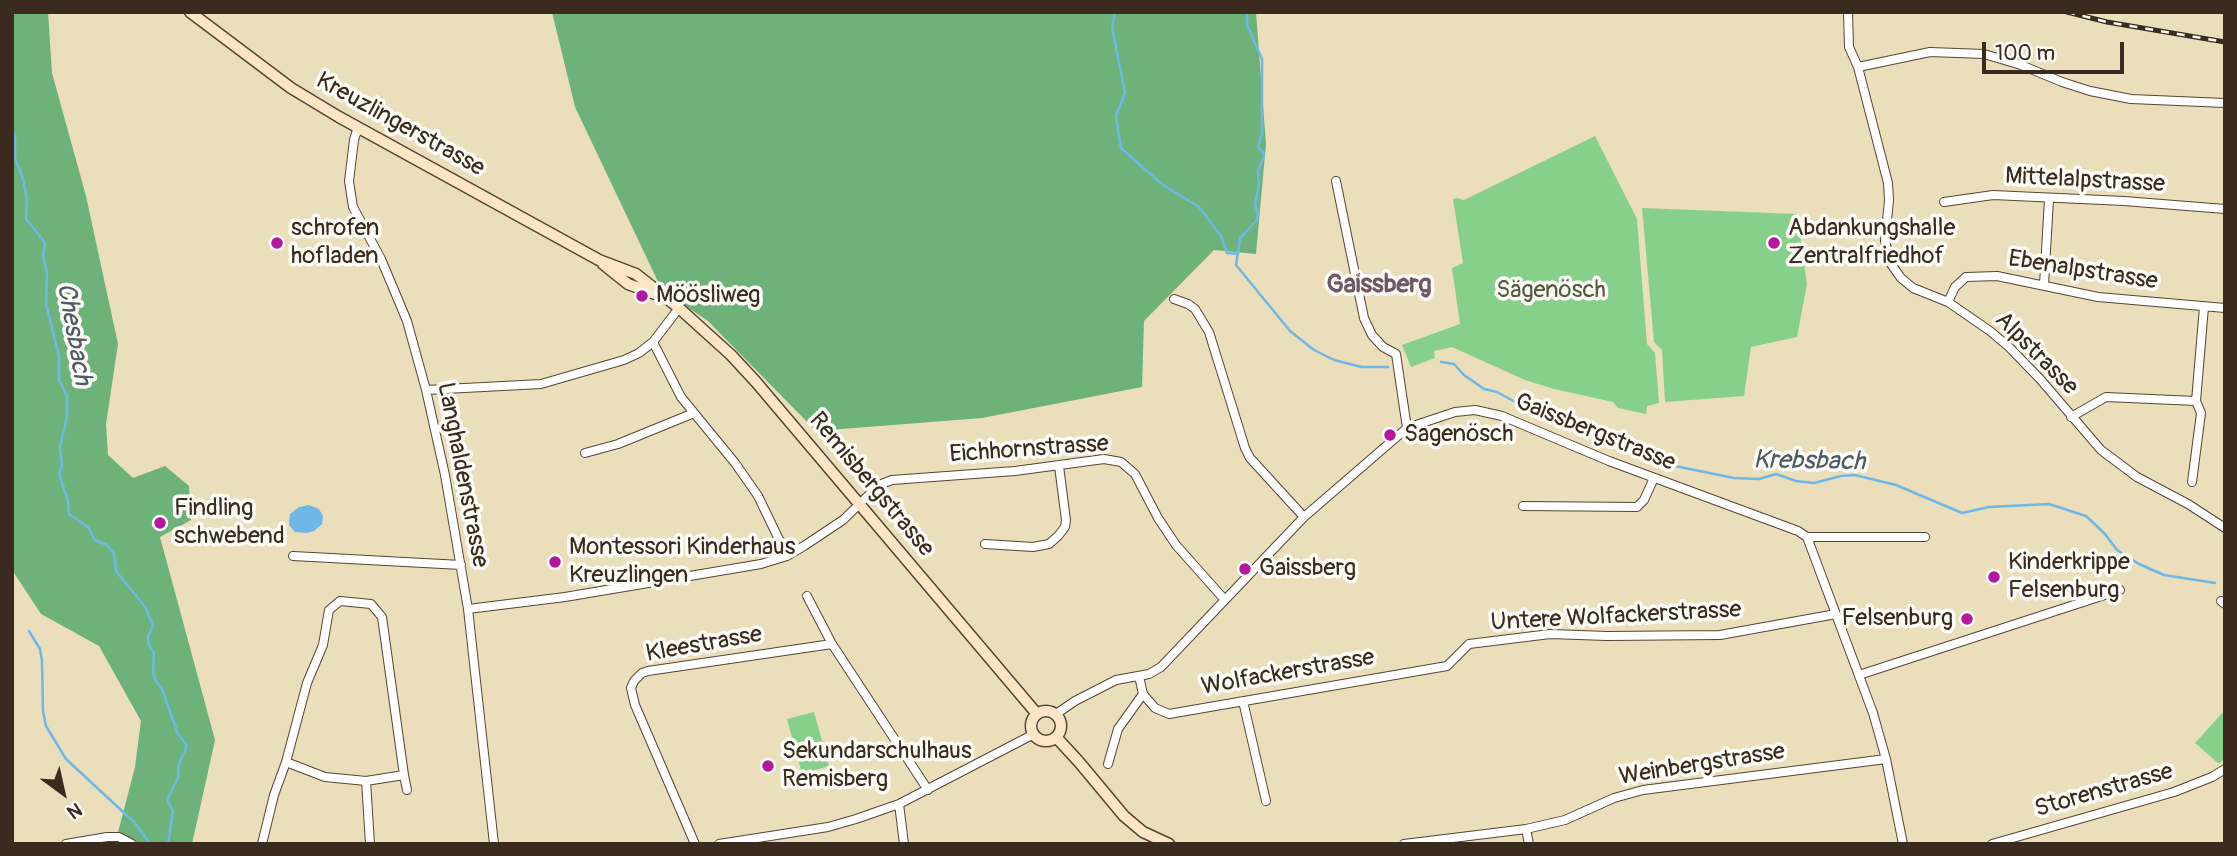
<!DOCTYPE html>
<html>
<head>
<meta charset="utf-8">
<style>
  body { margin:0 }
  #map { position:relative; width:2237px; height:856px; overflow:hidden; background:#ebdeba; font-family:Pangolin,sans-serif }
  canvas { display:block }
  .frame { position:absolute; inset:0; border:14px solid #3b2a1e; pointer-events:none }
  .north { position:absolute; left:28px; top:758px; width:70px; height:70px; -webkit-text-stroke:5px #fdfcf7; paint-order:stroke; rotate:147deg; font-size:19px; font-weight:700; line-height:28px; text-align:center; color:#3b2a1e }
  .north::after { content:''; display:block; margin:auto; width:24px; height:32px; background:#3b2a1e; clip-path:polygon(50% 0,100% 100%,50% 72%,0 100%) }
  .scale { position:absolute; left:1982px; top:42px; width:142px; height:32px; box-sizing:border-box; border:4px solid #3b2a1e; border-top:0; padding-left:9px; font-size:21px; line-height:24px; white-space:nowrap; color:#3b2a1e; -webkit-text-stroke:5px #fdfcf7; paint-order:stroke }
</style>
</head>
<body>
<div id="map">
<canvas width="2237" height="856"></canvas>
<div class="frame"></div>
<div class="north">N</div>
<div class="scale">100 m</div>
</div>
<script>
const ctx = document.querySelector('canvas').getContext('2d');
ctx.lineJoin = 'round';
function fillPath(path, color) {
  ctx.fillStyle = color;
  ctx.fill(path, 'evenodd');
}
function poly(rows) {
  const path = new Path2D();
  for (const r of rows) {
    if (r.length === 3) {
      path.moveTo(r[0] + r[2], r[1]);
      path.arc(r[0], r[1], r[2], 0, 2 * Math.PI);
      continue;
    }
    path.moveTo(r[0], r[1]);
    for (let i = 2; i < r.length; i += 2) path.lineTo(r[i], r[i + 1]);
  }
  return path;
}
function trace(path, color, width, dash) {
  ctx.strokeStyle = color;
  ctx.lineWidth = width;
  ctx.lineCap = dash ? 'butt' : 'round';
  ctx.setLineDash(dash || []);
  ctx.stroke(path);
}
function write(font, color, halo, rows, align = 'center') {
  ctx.font = font + ' Pangolin,sans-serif';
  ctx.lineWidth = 7;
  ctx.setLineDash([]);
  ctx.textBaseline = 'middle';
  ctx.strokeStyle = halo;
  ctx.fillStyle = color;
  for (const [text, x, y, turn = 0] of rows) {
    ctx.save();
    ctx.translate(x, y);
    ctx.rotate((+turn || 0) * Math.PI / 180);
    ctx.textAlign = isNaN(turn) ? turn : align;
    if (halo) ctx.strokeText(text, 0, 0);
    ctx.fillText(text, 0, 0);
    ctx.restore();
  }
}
const green = poly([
  [1595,136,1637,219,1647,344,1655,353,1659,403,1647,406,1646,414,1618,408,1613,402,1554,389,1525,380,1452,347,1434,351,1435,358,1411,367,1402,345,1460,324,1452,268,1463,263,1453,199,1457,198,1464,200],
  [1642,208,1797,214,1807,284,1797,337,1751,347,1744,396,1665,402,1662,350,1654,342],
  [2225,710,2225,758,2219,764,2195,743],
  [814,712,829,766,802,774,787,719]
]);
const forest = poly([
  [12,12,48,12,52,73,86,196,118,344,106,424,108,455,133,478,165,466,189,486,191,520,160,537,215,740,192,844,115,844,135,767,141,721,99,646,41,614,12,570],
  [552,12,1256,12,1266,144,1256,254,1214,250,1144,321,1142,387,982,418,816,431,708,321,662,290,575,107]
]);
const water = poly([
  [309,505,319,509,323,516,322,524,314,531,307,533,295,532,289,525,290,514,299,507]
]);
const stream = poly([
  [1115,12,1112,27,1125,93,1116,116,1121,148,1163,185,1199,207,1221,236,1227,253,1238,254],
  [1247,12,1247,25,1262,59,1262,134,1258,147,1263,152,1264,156,1258,171,1259,184,1255,205,1258,213,1257,220,1240,238,1236,265,1290,331,1314,350,1334,360,1362,367,1388,367],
  [12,128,15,138,15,158,23,179,27,199,26,219,43,240,45,245,43,256,47,274,46,304,59,356,59,380,67,396,67,417,60,447,62,466,59,474,68,501,69,514,88,527,95,540,107,545,114,553,116,571,146,608,153,626,148,636,149,646,154,653,153,673,156,681,162,689,178,734,186,744,186,749,179,763,178,778,169,796,168,801,173,811,168,844],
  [1441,362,1454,364,1464,375,1484,389,1497,392,1517,403,1549,410,1562,417,1577,419,1644,447,1670,465,1734,478,1759,479,1776,474,1796,481,1814,483,1841,476,1855,475,1896,485,1962,513,1989,507,2049,504,2086,516,2105,534,2117,550,2139,564,2164,575,2215,583],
  [29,631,40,649,42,661,43,711,46,726,66,759,135,823,148,841]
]);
const street = poly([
  [1848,12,1849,47,1858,67,1888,183,1889,200,1885,241,1891,264,1901,278,1913,288,1948,302,1990,331,2009,347,2040,379,2101,450,2137,477,2188,504,2225,528],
  [1858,67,1930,52,1984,54,2021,65,2062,82,2090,91,2131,99,2225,103],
  [358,127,354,140,349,181,353,207,381,259,407,321,426,390,445,475,468,609,494,844],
  [1336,181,1364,318,1372,335,1383,347,1396,354,1407,428],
  [1944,202,1993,195,2124,201,2225,209],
  [2044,285,2049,199],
  [1174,299,1188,304,1195,309,1209,332,1245,448,1250,458,1304,517],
  [1948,302,1955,287,1966,277,1997,276,2098,297,2225,308],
  [653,342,681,397,735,463,758,496,787,556],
  [426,390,541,384,624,360,639,353,653,342,679,308],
  [2071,417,2106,397,2196,401],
  [585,453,618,444,694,413],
  [2192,482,2201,413,2196,401,2204,307],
  [1523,506,1637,507,1644,500,1654,478],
  [1807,537,1925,537],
  [985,544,1033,547,1049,544,1058,536,1065,527,1066,520,1059,466],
  [293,556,461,565],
  [807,596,832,644,928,790],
  [2221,601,2225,604],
  [468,609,565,597,761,564,787,556,804,546,843,520,879,485,892,480,1015,471,1104,459,1121,462,1135,474,1158,518,1176,545,1224,599],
  [1859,675,2120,590],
  [1143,694,1155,708,1169,714,1447,666,1469,644,1550,634,1607,636,1720,635,1836,614],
  [1243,701,1266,801],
  [1056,714,1075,701,1116,680,1149,674,1161,667,1304,517,1407,428,1455,412,1475,410,1502,416,1609,461,1798,531,1807,537,1873,713,1886,759,1903,844],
  [286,762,325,777,366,781],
  [1108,764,1118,729,1143,694,1139,676],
  [404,775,407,790],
  [899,804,904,844],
  [1526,829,1529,844],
  [66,844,107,837,119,837,132,844],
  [262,844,274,795,286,762,307,683,323,645,329,610,340,601,371,604,382,617,404,775,366,781,370,844],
  [695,844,635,705,631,688,634,681,642,673,648,671,832,644],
  [719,844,828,827,856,819,899,804,1034,734],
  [1404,844,1526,829,1565,820,1614,798,1643,790,1886,759],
  [1992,844,2174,792,2212,777,2225,769]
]);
const secondary = poly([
  [190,12,291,88,339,117,599,260,636,274,679,308,731,355,756,382,1037,714],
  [603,264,628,284,655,294],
  [1046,726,15],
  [1056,737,1079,762,1124,816,1143,832,1169,844]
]);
const rail = poly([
  [2067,12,2107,22,2225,42]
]);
const markers = [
  [277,243,7,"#b5179e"],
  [1774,243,7,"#b5179e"],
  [642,296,7,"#b5179e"],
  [1390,435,7,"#b5179e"],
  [160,523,7,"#b5179e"],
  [555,562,7,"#b5179e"],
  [1245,569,7,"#b5179e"],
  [1994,577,7,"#b5179e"],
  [1967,619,7,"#b5179e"],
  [768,766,7,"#b5179e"]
];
const streetNames = [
  ["Kreuzlingerstrasse",400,125,29],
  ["Mittelalpstrasse",2085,181,3],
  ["Ebenalpstrasse",2083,271,9],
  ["Alpstrasse",2036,354,45],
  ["Gaissbergstrasse",1595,433,22],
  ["Eichhornstrasse",1029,450,-4],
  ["Langhaldenstrasse",462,475,79],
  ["Remisbergstrasse",871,485,50],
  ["Untere Wolfackerstrasse",1616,617,-3],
  ["Kleestrasse",704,645,-10],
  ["Wolfackerstrasse",1288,673,-10],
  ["Weinbergstrasse",1702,765,-9],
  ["Storenstrasse",2104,791,-16]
];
const poiNames = [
  ["schrofen",291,229],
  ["hofladen",291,257],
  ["Abdankungshalle",1788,229],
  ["Zentralfriedhof",1788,257],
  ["Möösliweg",656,296],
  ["Sagenösch",1404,435],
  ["Findling",174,509],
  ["schwebend",174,537],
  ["Montessori Kinderhaus",569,548],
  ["Kreuzlingen",569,576],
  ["Kinderkrippe",2008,563],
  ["Felsenburg",2008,591],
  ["Gaissberg",1259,569],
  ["Felsenburg",1953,619,"right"],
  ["Sekundarschulhaus",782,752],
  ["Remisberg",782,780]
];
const parkNames = [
  ["Sägenösch",1551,291]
];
const neighbourhoodNames = [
  ["Gaissberg",1379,285]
];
const waterNames = [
  ["Chesbach",73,334,80],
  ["Krebsbach",1809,462,1]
];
fillPath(green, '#87d08c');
fillPath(forest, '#6db278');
fillPath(water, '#6fb7e7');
trace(stream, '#6fb7e7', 2.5);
trace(street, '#554535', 10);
trace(secondary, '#554535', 13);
trace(street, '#fff', 8);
trace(secondary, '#fde5c5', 10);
trace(rail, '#3b2a1e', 5);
trace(rail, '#fdfcf7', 2.5, [8]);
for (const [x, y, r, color] of markers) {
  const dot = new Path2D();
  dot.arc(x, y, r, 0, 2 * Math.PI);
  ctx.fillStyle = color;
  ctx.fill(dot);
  trace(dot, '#fdfcf7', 2.5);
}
write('24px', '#3b2a1e', '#fdfcf7', streetNames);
write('24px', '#3b2a1e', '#fdfcf7', poiNames, 'left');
write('24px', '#525c3f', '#fdfcf7', parkNames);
write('bold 26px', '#705763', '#fdfcf7', neighbourhoodNames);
write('italic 26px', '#4d5b64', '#fdfcf7', waterNames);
</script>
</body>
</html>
